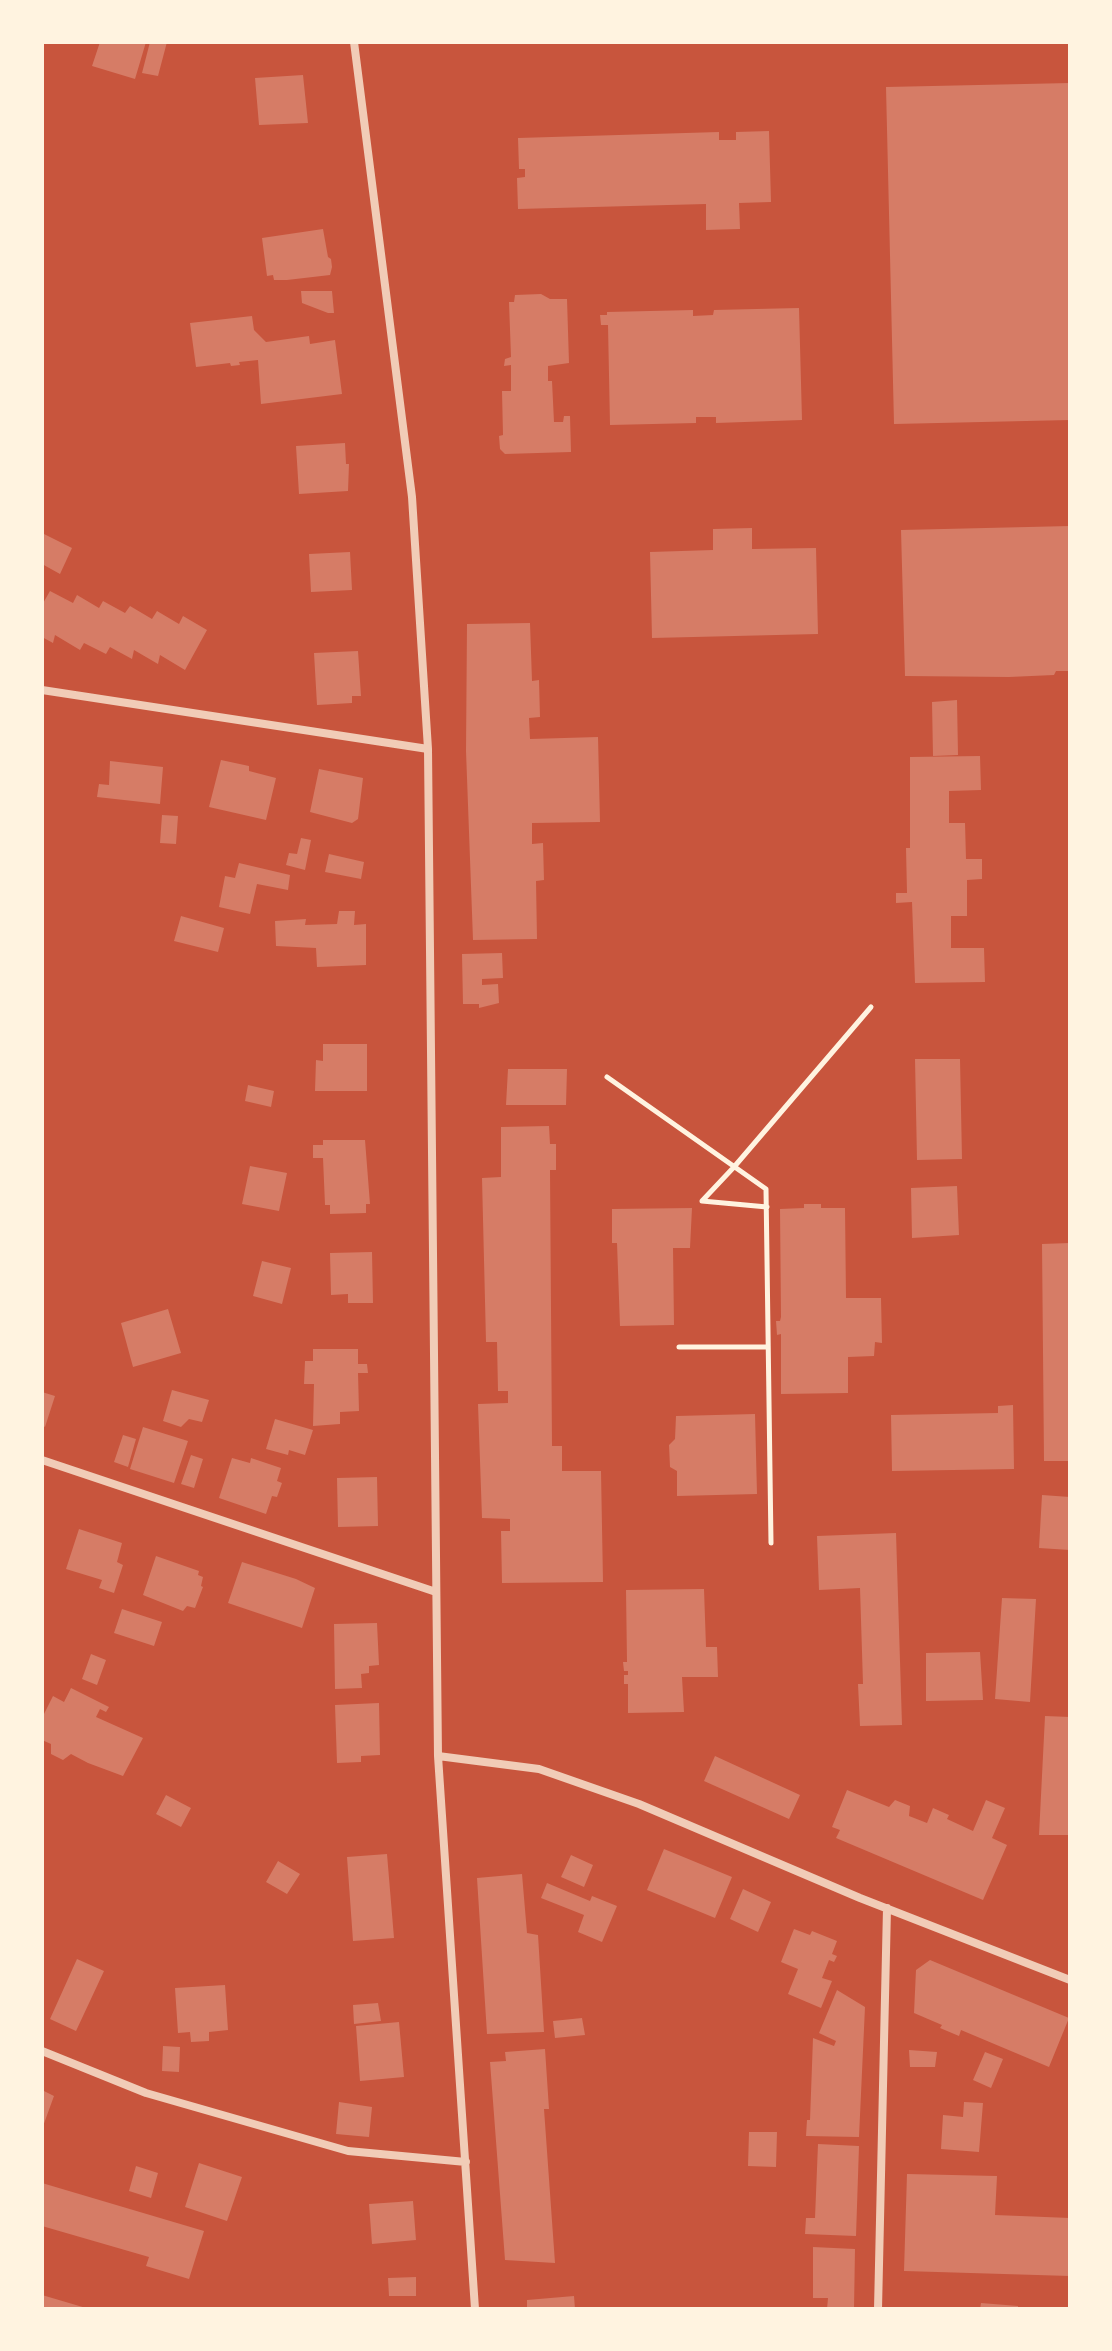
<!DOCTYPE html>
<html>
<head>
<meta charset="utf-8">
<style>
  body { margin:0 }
  #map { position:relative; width:1112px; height:2351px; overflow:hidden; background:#c8553d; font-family:"Varela Round",sans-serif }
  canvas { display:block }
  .frame { position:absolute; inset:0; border:44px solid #fff3e0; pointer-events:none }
</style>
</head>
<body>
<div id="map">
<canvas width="1112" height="2351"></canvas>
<div class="frame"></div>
</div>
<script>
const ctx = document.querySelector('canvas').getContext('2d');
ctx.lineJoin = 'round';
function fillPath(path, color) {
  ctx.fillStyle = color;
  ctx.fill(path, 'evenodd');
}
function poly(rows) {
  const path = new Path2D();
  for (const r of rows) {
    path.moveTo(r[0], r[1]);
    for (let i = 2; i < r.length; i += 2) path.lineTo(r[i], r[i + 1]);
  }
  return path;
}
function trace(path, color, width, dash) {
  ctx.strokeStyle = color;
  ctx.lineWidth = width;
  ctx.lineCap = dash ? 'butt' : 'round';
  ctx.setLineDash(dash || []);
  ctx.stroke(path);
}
const building = poly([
  [100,42,146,42,135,79,92,66],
  [150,42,167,42,158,76,142,73],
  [303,75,308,123,259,125,255,78],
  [1070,83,1070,420,894,424,886,87],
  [769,131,771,202,739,203,740,229,706,230,706,204,518,209,517,178,525,177,525,169,519,169,518,138,719,132,719,140,736,140,736,132],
  [323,229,328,257,331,259,332,267,330,275,287,280,274,280,273,275,267,276,262,238],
  [301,291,332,291,334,313,328,313,302,303],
  [541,294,550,299,567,299,569,363,548,366,548,381,552,381,554,422,563,422,564,416,570,416,571,452,505,454,500,449,499,436,503,435,502,391,511,391,511,365,504,366,505,359,511,357,509,302,514,302,515,295],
  [799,308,802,420,716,423,716,417,696,417,696,423,610,425,608,325,601,325,600,315,607,315,607,312,693,310,693,316,713,315,714,310],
  [252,316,254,330,266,342,309,336,310,344,335,340,342,394,261,404,258,360,239,362,240,365,231,366,230,363,196,367,190,323],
  [345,443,346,464,349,464,348,491,299,494,296,446],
  [1070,526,1070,671,1056,671,1054,675,1009,677,905,676,901,530],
  [752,528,752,549,816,548,818,634,652,638,650,552,713,550,713,529],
  [42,533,72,548,60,574,42,564],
  [350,552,352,590,311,592,309,554],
  [50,591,73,603,77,595,99,608,103,601,125,613,130,606,152,619,157,611,179,624,183,616,207,630,185,670,160,655,158,664,134,650,132,659,110,647,106,654,84,643,80,650,55,635,53,643,42,637,42,605],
  [530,623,532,681,539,680,540,717,529,718,530,739,598,737,600,822,532,823,532,844,543,843,544,880,536,881,537,939,473,940,466,751,467,624],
  [358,651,361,696,352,696,352,703,317,705,314,653],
  [957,700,958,755,933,756,932,702],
  [980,756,981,790,949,791,949,823,965,823,966,859,982,859,982,879,967,880,967,916,951,916,951,948,984,948,985,982,915,983,912,902,896,903,896,893,907,893,906,848,910,848,910,757],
  [221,760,249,766,249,771,276,778,266,820,209,807],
  [110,761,163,767,160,804,97,797,99,784,109,785],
  [319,769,363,778,358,819,352,823,310,812],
  [162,815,178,816,176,844,160,843],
  [301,838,311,840,305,870,286,865,289,853,297,854],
  [329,854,364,862,361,879,325,872],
  [239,863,290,875,288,890,257,884,250,914,219,907,225,876,235,878],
  [339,911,355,911,354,925,366,924,366,965,317,967,316,948,276,946,275,921,306,919,305,925,337,924],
  [181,916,224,928,218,952,174,941],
  [502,953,503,978,482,979,482,985,498,984,499,1003,479,1008,479,1004,463,1004,462,954],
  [323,1044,367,1044,367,1091,315,1091,316,1060,323,1061],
  [915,1059,960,1059,962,1159,917,1160],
  [508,1069,567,1069,566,1105,506,1105],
  [248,1085,274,1091,271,1107,245,1101],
  [549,1126,550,1144,556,1144,556,1170,550,1170,552,1446,562,1446,562,1471,601,1471,603,1582,502,1583,501,1531,510,1531,510,1519,482,1518,478,1404,508,1403,508,1391,498,1391,497,1342,486,1342,482,1178,501,1177,501,1127],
  [323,1140,365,1140,370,1204,366,1204,366,1213,330,1214,330,1205,325,1205,323,1158,313,1158,313,1145,323,1145],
  [250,1166,287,1173,279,1211,242,1204],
  [957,1186,959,1235,912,1238,911,1188],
  [804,1204,821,1204,821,1208,845,1208,846,1298,881,1298,882,1343,875,1342,874,1356,848,1357,848,1393,781,1394,781,1334,777,1335,776,1321,780,1321,781,1317,780,1209,804,1208],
  [692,1208,690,1248,673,1248,674,1325,620,1326,617,1243,612,1243,612,1209],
  [1070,1243,1070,1461,1044,1461,1042,1244],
  [372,1252,373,1303,348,1303,348,1294,331,1295,330,1253],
  [262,1261,291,1268,282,1304,253,1296],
  [168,1309,181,1353,133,1367,121,1323],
  [313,1349,358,1349,358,1364,367,1364,368,1373,358,1373,359,1411,340,1412,340,1424,313,1426,314,1384,304,1384,305,1361,313,1361],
  [172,1390,209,1400,202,1422,189,1419,181,1427,163,1421],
  [42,1392,55,1396,45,1427,42,1425],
  [1013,1405,1014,1469,892,1471,891,1415,998,1413,998,1406],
  [755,1414,757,1494,677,1496,677,1471,670,1467,669,1445,675,1439,676,1416],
  [275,1419,313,1430,305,1455,289,1450,288,1455,266,1449],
  [143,1427,188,1441,174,1483,130,1469],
  [123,1435,136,1439,128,1467,114,1462],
  [191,1455,203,1459,194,1488,181,1484],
  [232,1458,250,1463,251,1458,281,1468,277,1481,282,1483,277,1497,272,1496,266,1514,219,1498],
  [377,1477,378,1526,338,1527,337,1478],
  [1042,1495,1070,1497,1070,1550,1039,1548],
  [79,1529,122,1543,117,1562,123,1565,114,1593,99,1588,102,1580,66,1569],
  [896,1533,902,1725,860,1726,858,1684,863,1684,860,1588,819,1590,817,1536],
  [156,1556,199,1571,198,1575,203,1577,201,1586,203,1587,195,1608,187,1606,183,1611,143,1595],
  [242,1562,296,1579,315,1588,302,1628,228,1603],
  [704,1589,706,1647,717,1647,718,1677,682,1677,684,1712,628,1713,628,1684,624,1684,624,1675,628,1675,628,1671,624,1671,623,1662,627,1662,626,1590],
  [1002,1598,1036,1599,1030,1702,995,1699],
  [122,1609,162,1622,154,1646,114,1633],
  [377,1623,379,1665,369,1666,369,1673,361,1674,362,1688,335,1689,334,1624],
  [980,1652,983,1700,926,1701,926,1653],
  [91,1654,106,1660,97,1685,82,1679],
  [71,1688,109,1707,106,1712,100,1709,96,1717,143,1738,123,1776,88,1763,71,1754,63,1760,51,1754,51,1744,42,1740,42,1718,53,1696,64,1702],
  [379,1703,380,1755,361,1756,361,1762,337,1763,335,1705],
  [1045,1716,1070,1717,1070,1835,1039,1835],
  [715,1756,800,1795,789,1819,704,1781],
  [847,1790,889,1807,895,1800,910,1806,909,1816,927,1823,933,1808,949,1815,947,1819,973,1831,986,1800,1005,1808,992,1838,1007,1845,983,1900,836,1838,840,1830,832,1827],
  [166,1795,191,1808,181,1827,156,1814],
  [664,1849,732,1877,715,1918,647,1890],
  [387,1854,394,1938,353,1941,347,1857],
  [571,1855,593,1865,584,1887,561,1877],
  [278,1861,300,1874,287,1894,266,1882],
  [522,1874,527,1933,538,1935,544,2032,487,2034,477,1878],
  [547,1883,590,1901,592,1896,617,1906,602,1942,578,1932,584,1915,541,1898],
  [743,1889,771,1902,758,1932,730,1919],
  [794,1929,810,1935,812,1931,837,1941,832,1954,837,1956,834,1962,829,1960,822,1978,832,1981,821,2008,788,1994,798,1969,781,1962],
  [77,1959,104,1971,76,2031,50,2019],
  [930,1960,1069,2018,1049,2067,961,2030,959,2036,940,2028,942,2025,914,2013,916,1970],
  [225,1985,228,2030,209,2032,209,2041,191,2042,190,2032,178,2033,175,1988],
  [837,1990,865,2007,859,2137,806,2136,807,2120,810,2120,813,2038,834,2046,836,2041,819,2033],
  [378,2003,381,2021,354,2024,353,2005],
  [582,2018,585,2035,555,2038,553,2021],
  [399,2022,404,2077,360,2081,356,2026],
  [163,2046,180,2047,179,2072,162,2071],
  [545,2049,549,2109,544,2109,555,2263,505,2260,490,2062,506,2061,505,2052],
  [909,2050,937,2052,935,2067,910,2067],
  [985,2052,1003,2059,991,2088,973,2080],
  [42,2090,54,2096,42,2129],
  [339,2102,372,2107,369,2137,336,2134],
  [964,2102,983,2103,979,2152,941,2149,943,2115,963,2117],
  [749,2132,777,2132,776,2167,748,2166],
  [818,2144,859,2146,856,2236,805,2234,806,2218,815,2218],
  [199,2163,242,2177,227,2221,185,2207],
  [136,2166,158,2173,151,2198,129,2191],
  [907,2174,997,2176,995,2215,1070,2218,1070,2276,904,2271],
  [42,2183,204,2231,189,2279,146,2266,149,2257,42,2226],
  [413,2201,416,2240,372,2244,369,2204],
  [813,2247,855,2249,854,2309,827,2309,828,2298,813,2298],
  [416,2277,416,2296,389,2296,388,2278],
  [42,2295,86,2308,86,2309,42,2309],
  [574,2296,575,2309,527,2309,527,2300],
  [981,2303,1018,2306,1018,2309,980,2309]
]);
const path = poly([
  [607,1077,766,1189,771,1543],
  [767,1207,702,1201,734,1167,871,1007],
  [679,1347,768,1347]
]);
const minor = poly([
  [354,42,412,497,428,749,438,1756,475,2309],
  [42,690,428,749],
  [42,1460,436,1592],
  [438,1756,539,1769,639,1804,860,1898,1070,1980],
  [42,2051,146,2093,348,2151,466,2162],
  [878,2309,887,1908]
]);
fillPath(building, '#d67c66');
trace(path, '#fff3e0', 5);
trace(minor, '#f1ccb7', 8);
</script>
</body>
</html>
